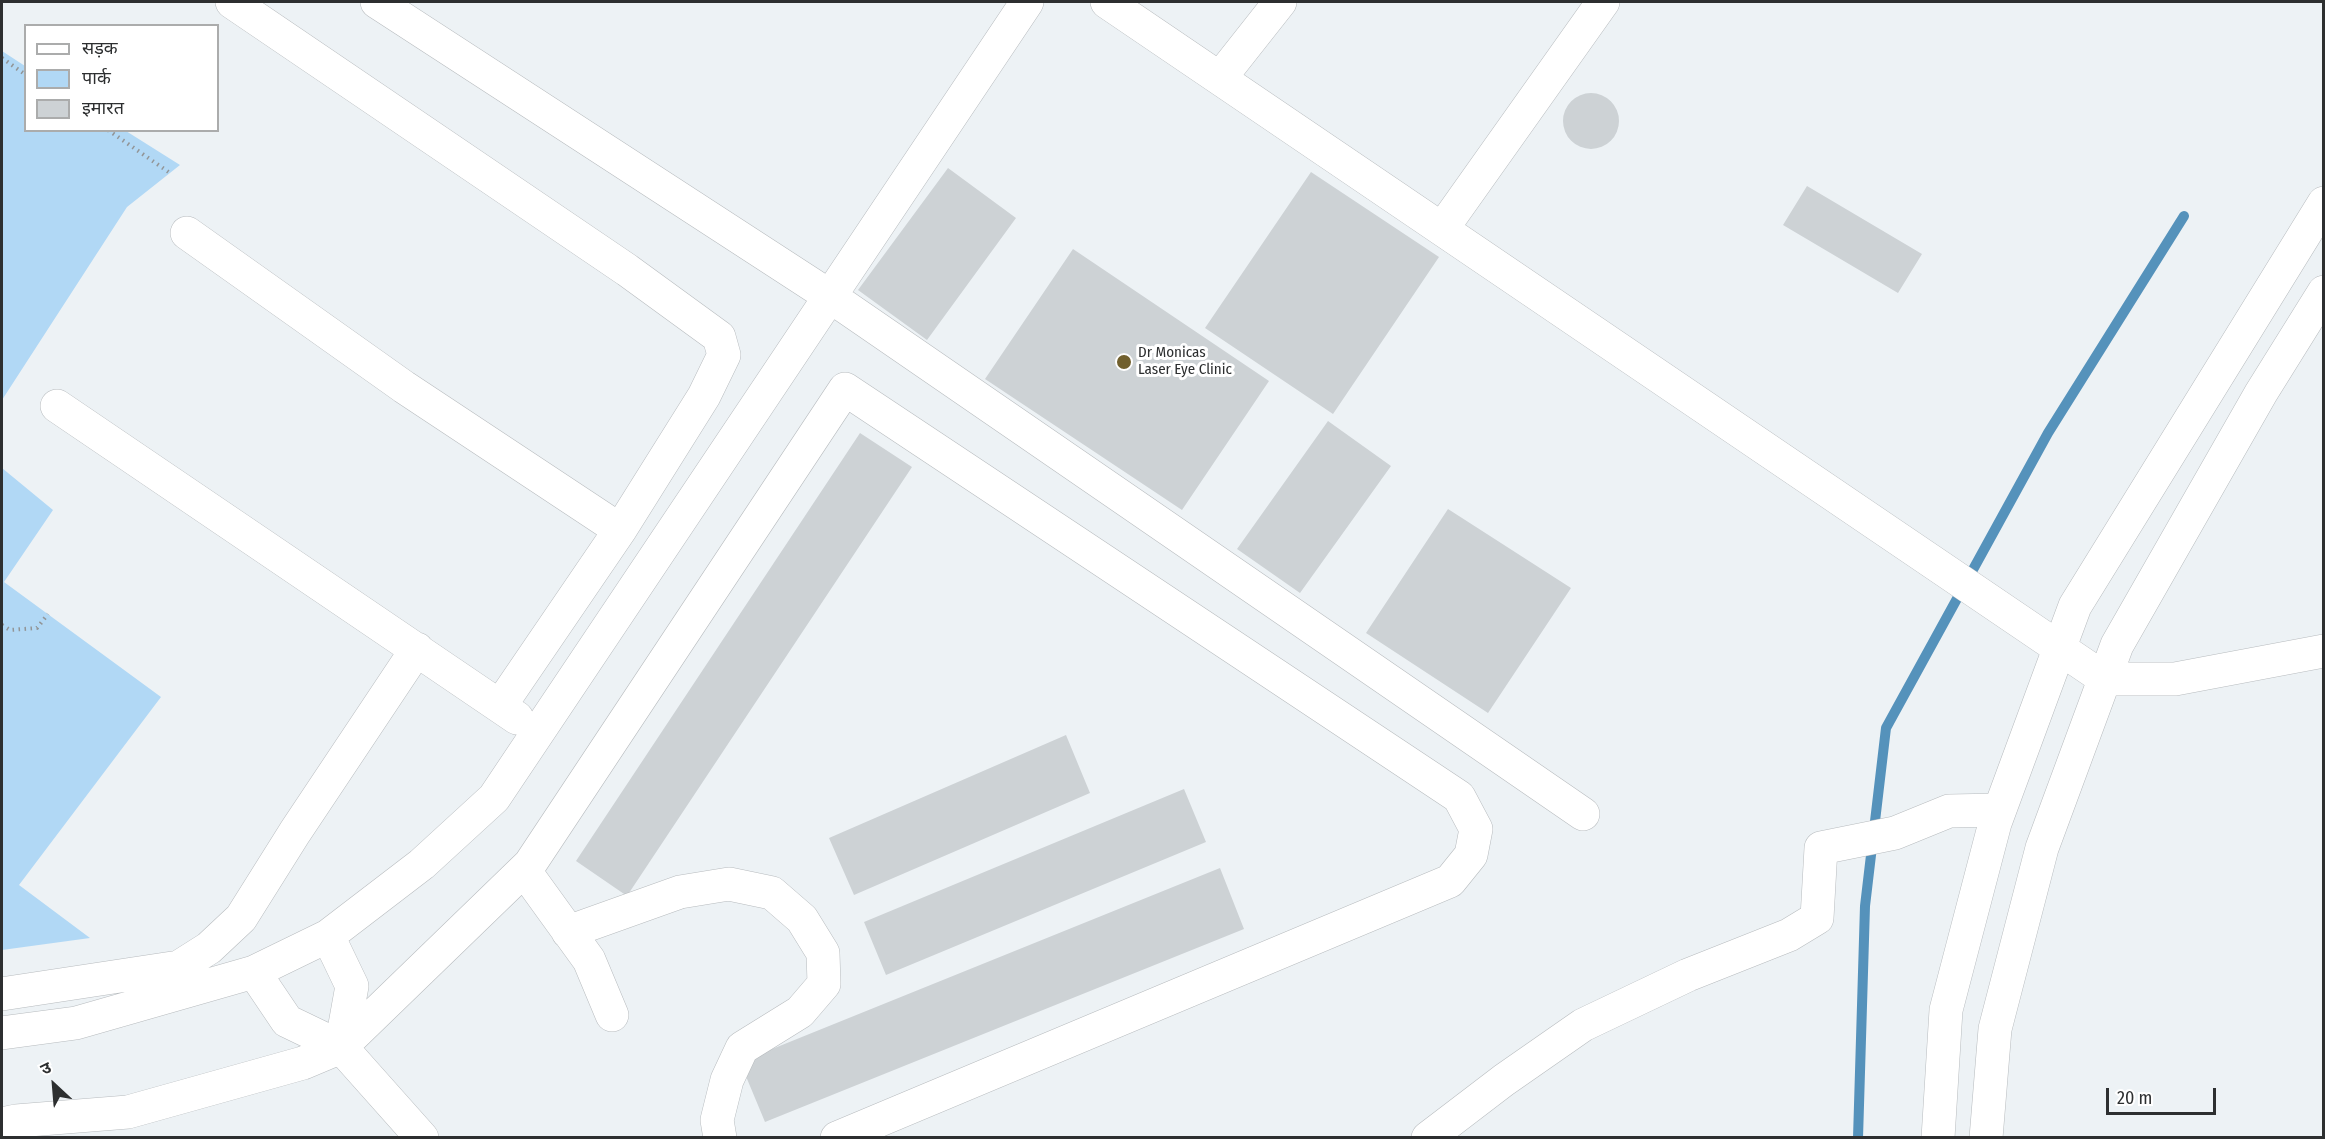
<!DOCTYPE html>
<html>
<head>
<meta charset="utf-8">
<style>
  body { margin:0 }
  #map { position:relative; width:2325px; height:1139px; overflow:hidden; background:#edf2f5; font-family:"Fira Sans Condensed","Noto Sans Devanagari",sans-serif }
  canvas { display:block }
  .frame { position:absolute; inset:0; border:3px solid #2d2f30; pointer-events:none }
  .legend { position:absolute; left:24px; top:24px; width:195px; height:108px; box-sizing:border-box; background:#fff; border:2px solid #abacac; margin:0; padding:8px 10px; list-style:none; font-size:18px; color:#2d2f30 }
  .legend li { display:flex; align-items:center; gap:12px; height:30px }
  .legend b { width:30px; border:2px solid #abacac }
  .north { position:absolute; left:24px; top:1055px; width:60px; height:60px; -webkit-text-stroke:4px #fff; paint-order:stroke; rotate:334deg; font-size:16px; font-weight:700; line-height:24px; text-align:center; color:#2d2f30 }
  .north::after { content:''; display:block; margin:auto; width:21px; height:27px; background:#2d2f30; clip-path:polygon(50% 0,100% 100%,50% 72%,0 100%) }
  .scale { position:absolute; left:2106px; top:1088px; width:110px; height:27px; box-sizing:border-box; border:3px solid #2d2f30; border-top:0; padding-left:8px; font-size:18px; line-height:21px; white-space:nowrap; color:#2d2f30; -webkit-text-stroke:4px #fff; paint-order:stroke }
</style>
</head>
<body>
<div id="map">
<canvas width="2325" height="1139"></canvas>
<div class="frame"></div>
<ul class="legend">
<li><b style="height:8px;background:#fff"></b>सड़क</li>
<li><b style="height:16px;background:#b1d8f5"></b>पार्क</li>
<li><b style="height:16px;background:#cdd2d5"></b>इमारत</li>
</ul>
<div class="north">उ</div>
<div class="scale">20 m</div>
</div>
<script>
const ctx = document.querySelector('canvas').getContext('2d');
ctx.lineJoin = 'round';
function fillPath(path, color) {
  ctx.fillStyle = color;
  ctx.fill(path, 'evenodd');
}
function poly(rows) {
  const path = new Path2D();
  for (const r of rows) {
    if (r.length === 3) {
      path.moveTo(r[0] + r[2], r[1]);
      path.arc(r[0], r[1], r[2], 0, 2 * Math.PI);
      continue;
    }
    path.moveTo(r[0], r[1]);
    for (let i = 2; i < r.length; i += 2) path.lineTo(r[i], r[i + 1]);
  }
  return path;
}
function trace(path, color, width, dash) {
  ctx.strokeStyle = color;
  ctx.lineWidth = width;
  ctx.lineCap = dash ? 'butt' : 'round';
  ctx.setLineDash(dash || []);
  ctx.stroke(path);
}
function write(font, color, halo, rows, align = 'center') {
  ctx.font = font + ' "Fira Sans Condensed",sans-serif';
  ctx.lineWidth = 6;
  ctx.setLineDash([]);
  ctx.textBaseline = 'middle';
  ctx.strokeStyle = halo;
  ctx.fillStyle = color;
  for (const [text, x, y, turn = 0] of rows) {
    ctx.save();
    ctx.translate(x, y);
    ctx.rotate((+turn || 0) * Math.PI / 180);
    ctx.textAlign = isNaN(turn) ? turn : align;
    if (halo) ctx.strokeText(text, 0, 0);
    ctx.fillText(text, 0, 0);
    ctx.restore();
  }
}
const green = poly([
  [2,51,25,66,26,130,126,131,180,165,127,207,2,400],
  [2,468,53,510,4,582,161,697,19,885,90,938,2,950]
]);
const stream = poly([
  [1858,1138,1865,906,1886,728,2048,433,2184,216]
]);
const building = poly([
  [1591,121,28],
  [948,168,1016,218,927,340,858,290],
  [1311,172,1439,257,1333,414,1205,328],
  [1807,186,1922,254,1898,293,1783,225],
  [1073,249,1269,381,1182,510,985,379],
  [1328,421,1391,466,1300,593,1237,549],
  [860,433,912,467,627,896,576,861],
  [1448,509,1571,588,1488,713,1366,633],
  [1066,735,1090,793,854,895,829,838],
  [1184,789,1206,842,886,975,864,922],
  [1220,868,1244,929,765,1122,740,1062]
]);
const path = poly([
  [2,58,26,75],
  [108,130,170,173],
  [2,625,10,630,37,628,48,614]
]);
const minor = poly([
  [232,2,627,270,719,337,724,355,704,396,620,530,500,706],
  [377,2,831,297,1583,814],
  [1107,2,2105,679,2175,679,2324,651],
  [1220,78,1280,2],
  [1442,229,1603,2],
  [187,233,404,387,620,530],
  [57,406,517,718],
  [524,870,589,960,612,1015],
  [568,932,680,892,729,884,772,893,802,919,823,953,824,984,800,1012,742,1048,727,1080,717,1120,720,1138],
  [328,936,352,986,341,1047],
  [254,972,287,1021,341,1047,422,1138],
  [2,994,179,967,209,948,241,918,295,832,417,649],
  [2,1033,76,1023,254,972,328,936,422,864,494,798,1027,2],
  [2,1124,16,1121,128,1112,303,1063,341,1047,530,864,845,389,1459,797,1476,829,1471,855,1450,881,837,1138],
  [1428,1138,1504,1080,1583,1025,1688,975,1789,935,1817,918,1821,848,1895,833,1949,811,1999,810],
  [1938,1138,1946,1010,1995,823,2075,606,2324,203],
  [1986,1138,1995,1029,2042,848,2117,645,2261,393,2324,292]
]);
const markers = [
  [1124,362,8,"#71602e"]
];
const poiNames = [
  ["Dr Monicas",1138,353],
  ["Laser Eye Clinic",1138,370]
];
fillPath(green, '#b1d8f5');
trace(stream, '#5592bb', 10);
fillPath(building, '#cdd2d5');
trace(minor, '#b7bbbe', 34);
trace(path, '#929597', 4, [1.5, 4.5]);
trace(minor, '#fff', 33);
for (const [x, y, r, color] of markers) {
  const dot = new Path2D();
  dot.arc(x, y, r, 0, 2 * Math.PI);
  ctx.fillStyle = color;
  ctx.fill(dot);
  trace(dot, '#fff', 2);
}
write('15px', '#2d2f30', '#fff', poiNames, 'left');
</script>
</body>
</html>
